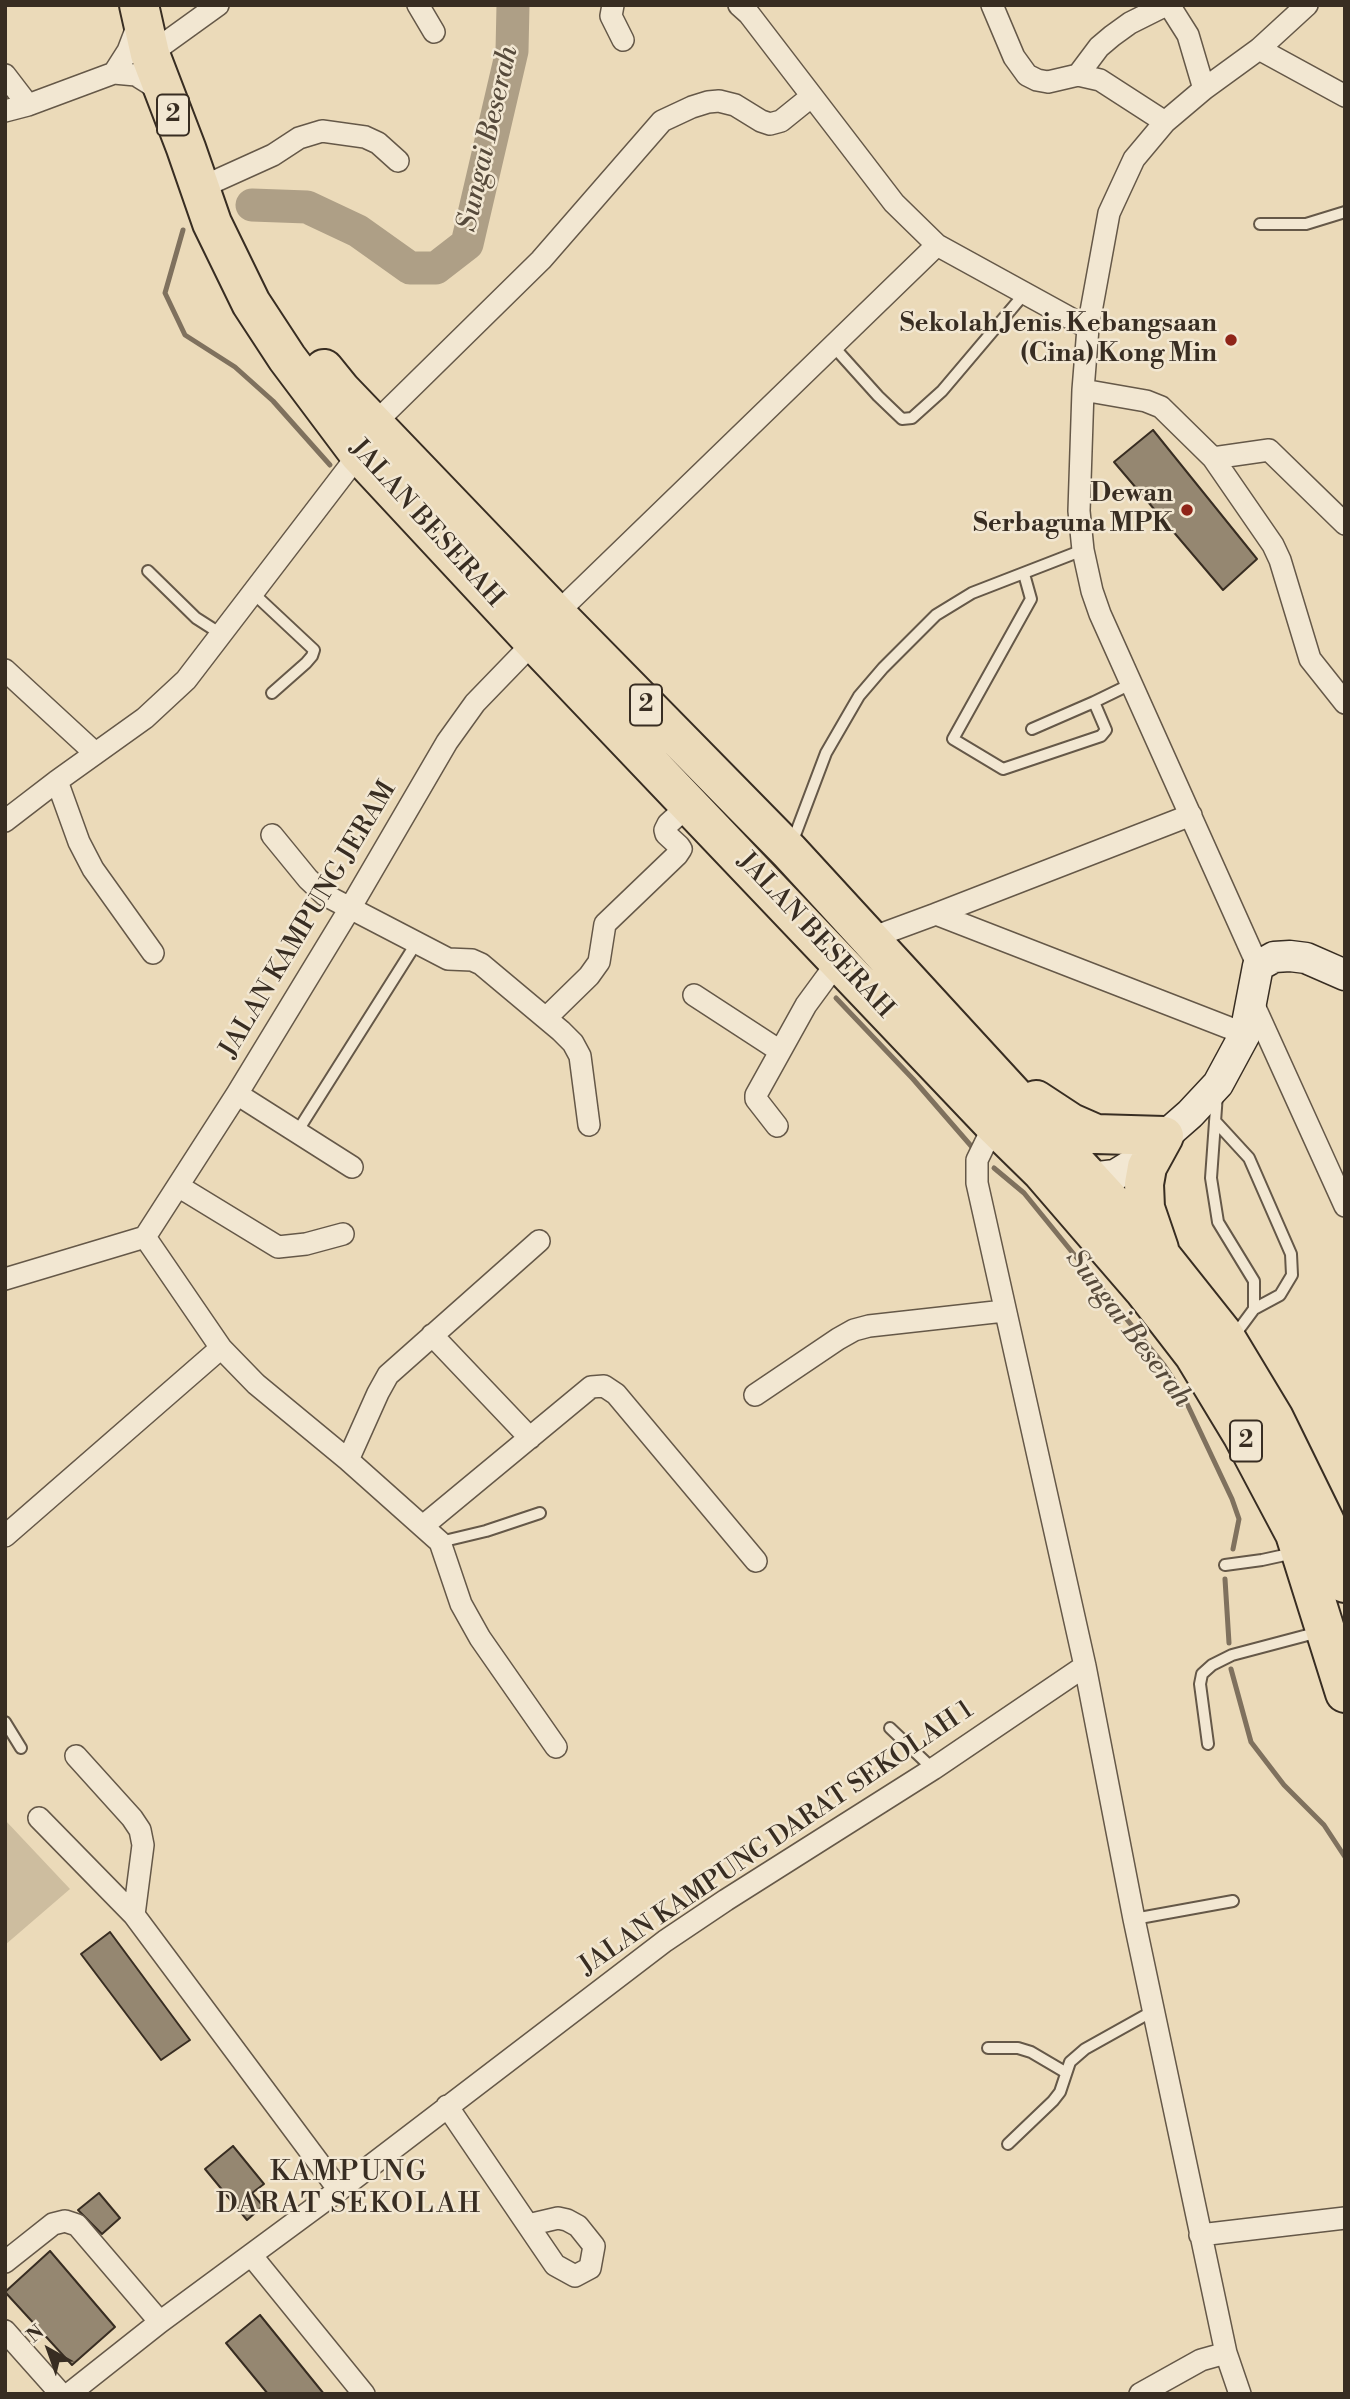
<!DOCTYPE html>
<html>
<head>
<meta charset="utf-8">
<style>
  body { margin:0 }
  #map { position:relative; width:1350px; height:2399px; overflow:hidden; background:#ebdab9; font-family:"Libre Bodoni",serif }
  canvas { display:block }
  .frame { position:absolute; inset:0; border:7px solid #382d22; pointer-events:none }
  .north { position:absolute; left:14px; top:2315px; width:70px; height:70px; -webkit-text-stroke:5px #f2e7d2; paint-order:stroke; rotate:320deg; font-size:19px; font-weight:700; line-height:28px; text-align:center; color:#382d22 }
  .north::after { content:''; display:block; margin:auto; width:24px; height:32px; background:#382d22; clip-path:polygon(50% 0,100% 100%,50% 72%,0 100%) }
</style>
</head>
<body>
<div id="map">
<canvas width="1350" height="2399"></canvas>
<div class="frame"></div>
<div class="north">N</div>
</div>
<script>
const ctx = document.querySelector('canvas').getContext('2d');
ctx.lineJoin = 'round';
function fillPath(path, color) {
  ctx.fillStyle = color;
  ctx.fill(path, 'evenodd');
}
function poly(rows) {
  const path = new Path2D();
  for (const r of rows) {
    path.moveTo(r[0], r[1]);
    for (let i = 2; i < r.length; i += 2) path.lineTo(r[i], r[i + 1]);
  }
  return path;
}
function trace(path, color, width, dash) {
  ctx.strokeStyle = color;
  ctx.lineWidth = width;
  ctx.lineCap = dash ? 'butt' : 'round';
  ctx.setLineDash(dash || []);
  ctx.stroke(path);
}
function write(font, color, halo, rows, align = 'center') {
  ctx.font = font + ' "Libre Bodoni",serif';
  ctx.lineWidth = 5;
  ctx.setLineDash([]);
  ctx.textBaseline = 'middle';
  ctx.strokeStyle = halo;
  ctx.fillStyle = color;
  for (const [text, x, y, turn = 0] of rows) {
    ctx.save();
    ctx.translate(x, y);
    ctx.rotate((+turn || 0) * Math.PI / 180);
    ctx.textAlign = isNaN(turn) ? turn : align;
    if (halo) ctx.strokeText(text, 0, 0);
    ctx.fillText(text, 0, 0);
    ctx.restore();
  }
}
const green = poly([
  [5,1820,70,1889,5,1945]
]);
const stream = poly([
  [183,230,165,293,185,335,235,367,273,401,330,465],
  [836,998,913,1079,972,1147],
  [994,1168,1024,1193,1164,1365,1181,1391,1232,1499,1239,1519,1233,1549],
  [1225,1579,1229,1643],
  [1231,1669,1251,1742,1284,1785,1324,1825,1345,1857]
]);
const river = poly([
  [252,205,307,207,358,231,410,268,436,268,467,244,512,51,513,5]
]);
const building = poly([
  [1153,430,1257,559,1223,590,1114,462,1153,430],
  [110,1932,190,2040,161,2060,81,1954,110,1932],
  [233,2146,264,2184,252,2193,263,2206,247,2220,205,2169,233,2146],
  [99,2193,120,2218,102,2234,78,2210,99,2193],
  [50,2251,115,2327,72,2365,5,2292,50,2251],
  [260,2315,324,2394,268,2394,226,2343,260,2315]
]);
const lane = poly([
  [1260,224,1306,224,1345,212],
  [833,346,878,396,902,419,912,418,942,391,1025,293],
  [148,571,196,618,221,634],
  [1024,574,1031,599,953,739,1003,769,1101,736,1106,730,1094,702,1131,684],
  [252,592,314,650,312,656,306,663,272,693],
  [1032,729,1094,702],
  [792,843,826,753,859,696,883,668,936,615,972,593,1083,550],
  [1217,1094,1211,1178,1218,1222,1254,1281,1254,1309,1234,1336],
  [1215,1121,1249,1158,1291,1254,1292,1275,1280,1295,1254,1309],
  [297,1132,417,942],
  [440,1542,486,1531,540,1513],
  [1225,1565,1262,1560,1294,1553],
  [5,1722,21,1748],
  [890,1728,933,1769],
  [1208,1744,1200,1684,1202,1674,1212,1665,1232,1655,1319,1632],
  [1134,1919,1233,1901],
  [988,2048,1018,2048,1031,2052,1065,2072],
  [1008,2144,1053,2101,1060,2092,1070,2062,1085,2049,1153,2011]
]);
const street = poly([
  [418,5,434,32],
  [613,5,611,16,623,40],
  [739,5,749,14,894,203,937,245,1088,328],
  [992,5,1014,57,1027,75,1037,80,1048,82,1078,75,1100,80,1165,122],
  [1169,5,1188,35,1204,89],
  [1259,49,1345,96],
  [150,54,218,5],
  [114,73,128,51,139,22],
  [5,75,28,105],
  [1078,75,1099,47,1112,36,1130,23,1166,5],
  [5,111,28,105,114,73,136,75,160,90],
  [200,188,273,155,299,138,322,131,365,137,378,143,398,161],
  [1083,390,1146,401,1161,407,1213,458,1273,545,1280,560,1310,659,1345,703],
  [374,424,541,260,662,121,692,107,708,102,719,101,735,105,761,121,770,124,781,121,812,96],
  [1213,458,1269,450,1345,524],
  [556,614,937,245],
  [5,670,95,753],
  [57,781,79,842,93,869,153,953],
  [5,821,57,781,145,718,186,680,359,454],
  [272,835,308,879,325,895,448,959,472,960,481,964,561,1031,573,1043,580,1056,589,1125],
  [936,914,1191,815],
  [871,938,936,914,1245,1034],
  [1258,966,1100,614,1092,591,1083,550,1079,511,1083,390,1088,328,1109,213,1134,159,1165,122,1204,89,1259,49,1307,5],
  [694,995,780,1051],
  [1252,1001,1345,1206],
  [546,1018,589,976,599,962,605,924,677,855,681,849,679,846,666,834,665,830,668,824,690,804],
  [237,1094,352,1167],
  [994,1125,977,1160,977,1183,1085,1666,1134,1919,1226,2353,1240,2394],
  [777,1126,756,1099,756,1095,806,1005,839,960],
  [178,1186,278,1247,306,1244,343,1234],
  [145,1237,237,1094,349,910,447,742,475,703,534,642],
  [145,1237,221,1348,256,1384,348,1460,440,1542,461,1604,480,1638,556,1747],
  [5,1279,145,1237],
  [432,1335,530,1438],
  [755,1395,838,1339,854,1330,869,1326,1004,1311],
  [348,1460,378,1393,388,1375,539,1241],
  [423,1526,591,1387,604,1386,616,1394,756,1561],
  [5,1536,221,1348],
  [76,1756,132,1818,140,1830,143,1845,134,1915],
  [39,1818,134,1915,339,2190],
  [447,2106,540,2243,555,2265,575,2276,590,2268,594,2246,578,2226,567,2220,558,2218,528,2225],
  [1200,2235,1345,2218],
  [251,2255,364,2394],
  [5,2262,53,2224,65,2221,77,2225,160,2322],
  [5,2331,61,2394],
  [69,2394,160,2322,339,2190,665,1941,726,1900,933,1769,1085,1666],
  [1140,2394,1201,2360,1226,2353]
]);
const secondary = poly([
  [1090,1178,1115,1175,1133,1164,1190,1114,1218,1084,1245,1034,1258,966,1274,957,1290,956,1306,958,1345,975]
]);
const highway = poly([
  [139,5,150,54,186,148,212,223,251,303,287,358,359,454,534,642,994,1125,1042,1172,1143,1289,1194,1355,1243,1436,1295,1534,1345,1693],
  [324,369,341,390,556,614,789,851,1162,1257,1224,1335,1274,1418,1325,1522,1345,1583],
  [1036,1100,1071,1123,1096,1134,1164,1136,1147,1167,1144,1184,1145,1208,1159,1249]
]);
const markers = [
  [1231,340,7,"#8f2418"],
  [1187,510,7,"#8f2418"]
];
const shields = [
  [173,115,32],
  [646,705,32],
  [1246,1441,32]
];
const shieldNames = [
  ["2",173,115],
  ["2",646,705],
  ["2",1246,1441]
];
const poiNames = [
  ["Sekolah Jenis Kebangsaan",1217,325],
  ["(Cina) Kong Min",1217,355],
  ["Dewan",1173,495],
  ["Serbaguna MPK",1173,525]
];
const streetNames = [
  ["JALAN BESERAH",426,524,48],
  ["JALAN KAMPUNG JERAM",309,920,-59],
  ["JALAN BESERAH",815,936,47],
  ["JALAN KAMPUNG DARAT SEKOLAH 1",777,1839,-34]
];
const waterNames = [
  ["Sungai Beserah",489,139,-77],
  ["Sungai Beserah",1128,1329,53]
];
const neighbourhoodNames = [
  ["KAMPUNG",349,2173],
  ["DARAT SEKOLAH",349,2205]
];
fillPath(green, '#cdbd9f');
trace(stream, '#7f715e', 5);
trace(river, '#ae9f86', 33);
fillPath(building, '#958771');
trace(building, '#382d22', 2);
trace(lane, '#655848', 14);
trace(street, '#655848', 24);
trace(secondary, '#382d22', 33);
trace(highway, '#382d22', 42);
trace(lane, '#f2e7d2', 10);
trace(street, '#f2e7d2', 21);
trace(secondary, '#f2e7d2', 30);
trace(highway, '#ebdab9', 38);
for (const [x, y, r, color] of markers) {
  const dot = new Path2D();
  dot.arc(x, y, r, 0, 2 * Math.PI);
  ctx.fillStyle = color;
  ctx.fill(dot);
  trace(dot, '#f2e7d2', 2.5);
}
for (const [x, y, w] of shields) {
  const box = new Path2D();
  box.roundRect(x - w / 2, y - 20.5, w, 41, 5);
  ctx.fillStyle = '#f2e7d2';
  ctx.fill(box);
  trace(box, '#382d22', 2);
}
write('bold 24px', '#382d22', null, shieldNames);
write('bold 26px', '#382d22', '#f2e7d2', poiNames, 'right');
write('26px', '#382d22', '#f2e7d2', streetNames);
write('italic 28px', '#564a3b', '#f2e7d2', waterNames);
ctx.letterSpacing = '2px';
write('28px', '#382d22', '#f2e7d2', neighbourhoodNames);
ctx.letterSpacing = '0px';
</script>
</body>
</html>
